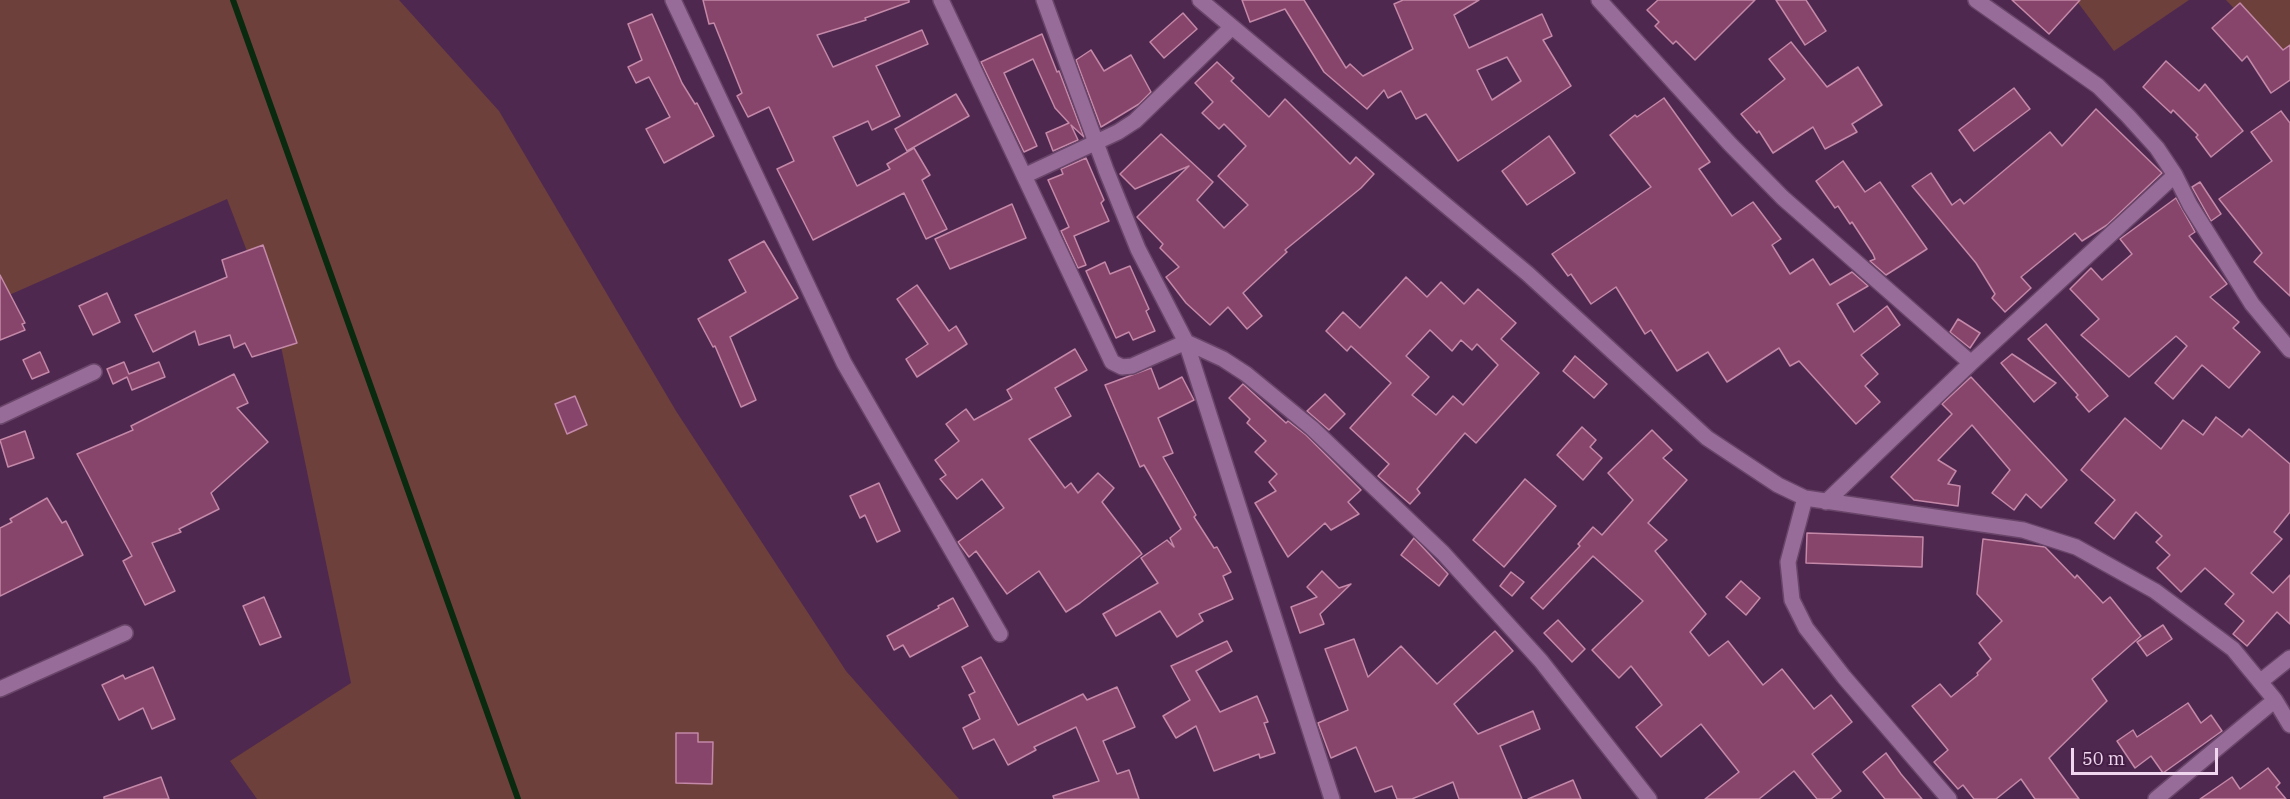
<!DOCTYPE html>
<html>
<head>
<meta charset="utf-8">
<style>
  body { margin:0 }
  #map { position:relative; width:2290px; height:799px; overflow:hidden; background:#4f2850; font-family:"IBM Plex Serif",serif }
  canvas { display:block }
  .scale { position:absolute; left:2071px; top:748px; width:147px; height:27px; box-sizing:border-box; border:3px solid #f0d7ef; border-top:0; padding-left:8px; font-size:18px; line-height:21px; white-space:nowrap; color:#f0d7ef; -webkit-text-stroke:4px #441e45; paint-order:stroke }
</style>
</head>
<body>
<div id="map">
<canvas width="2290" height="799"></canvas>
<div class="scale">50 m</div>
</div>
<script>
const ctx = document.querySelector('canvas').getContext('2d');
ctx.lineJoin = 'round';
function fillPath(path, color) {
  ctx.fillStyle = color;
  ctx.fill(path, 'evenodd');
}
function poly(rows) {
  const path = new Path2D();
  for (const r of rows) {
    path.moveTo(r[0], r[1]);
    for (let i = 2; i < r.length; i += 2) path.lineTo(r[i], r[i + 1]);
  }
  return path;
}
function trace(path, color, width, dash) {
  ctx.strokeStyle = color;
  ctx.lineWidth = width;
  ctx.lineCap = dash ? 'butt' : 'round';
  ctx.setLineDash(dash || []);
  ctx.stroke(path);
}
const green = poly([
  [0,0,399,0,499,111,676,411,846,671,959,799,257,799,230,761,351,683,278,332,227,199,0,299],
  [2076,0,2189,0,2114,51],
  [2226,0,2290,0,2290,67]
]);
const stream = poly([
  [233,0,518,799]
]);
const building = poly([
  [703,0,909,0,909,2,865,18,866,20,817,35,833,67,922,30,928,44,876,66,900,116,872,130,868,121,833,137,857,186,890,169,887,164,914,148,930,175,922,180,947,229,926,239,904,193,813,240,777,169,794,161,769,107,748,117,737,96,742,93,714,23,709,24,703,0],
  [1242,0,1304,0,1346,68,1350,64,1363,76,1413,49,1394,4,1403,0,1479,0,1454,15,1469,48,1542,14,1552,36,1543,40,1571,86,1458,161,1426,114,1416,119,1401,91,1388,98,1384,90,1367,109,1324,72,1285,9,1250,22,1242,0],
  [1507,57,1521,81,1492,100,1477,70,1507,57],
  [1658,0,1755,0,1695,60,1676,41,1673,44,1655,26,1659,22,1647,10,1658,0],
  [1776,0,1806,0,1826,31,1805,45,1776,0],
  [2012,0,2080,0,2049,34,2012,0],
  [2240,3,2283,50,2290,45,2290,80,2271,93,2247,56,2242,61,2212,28,2240,3],
  [1183,13,1197,29,1164,58,1150,42,1183,13],
  [652,14,682,83,695,104,697,103,714,136,664,163,646,129,670,117,649,77,636,83,628,67,642,60,628,24,652,14],
  [1042,34,1057,72,1059,71,1084,137,1071,125,1078,140,1053,151,1046,133,1069,123,1055,108,1033,59,1004,73,1037,146,1024,152,981,62,1042,34],
  [1791,42,1827,87,1858,67,1882,105,1852,124,1857,132,1825,149,1813,127,1773,153,1759,131,1757,133,1741,114,1785,79,1769,59,1791,42],
  [1091,50,1104,71,1131,55,1151,92,1139,104,1101,127,1076,60,1091,50],
  [2166,61,2199,91,2205,84,2243,131,2211,157,2196,137,2198,135,2173,110,2171,113,2143,87,2166,61],
  [1217,62,1234,78,1231,81,1269,117,1285,99,1350,164,1356,157,1374,174,1361,188,1285,250,1287,252,1243,293,1262,316,1247,329,1228,307,1210,325,1186,303,1166,277,1179,267,1160,248,1163,244,1137,217,1189,166,1135,189,1120,174,1161,134,1213,182,1197,200,1224,228,1248,205,1218,176,1246,146,1224,124,1219,129,1202,113,1213,102,1195,83,1217,62],
  [2014,88,2030,109,1974,151,1959,130,2014,88],
  [956,94,969,116,907,151,895,129,956,94],
  [1664,98,1710,162,1699,169,1732,216,1753,202,1781,239,1772,245,1790,274,1813,259,1830,285,1852,272,1868,286,1837,304,1854,332,1887,306,1900,325,1861,355,1878,374,1865,386,1880,402,1856,424,1799,361,1790,366,1779,348,1727,382,1708,352,1677,371,1651,330,1645,334,1616,287,1591,304,1571,274,1568,276,1552,254,1651,187,1610,135,1635,115,1637,117,1664,98],
  [2096,109,2162,173,2107,225,2082,241,2075,233,2021,277,2031,288,2005,312,1992,298,1995,294,1976,263,1912,186,1931,173,1952,205,1960,199,1964,204,2050,132,2062,146,2096,109],
  [2281,111,2290,123,2290,296,2254,262,2262,253,2219,199,2272,161,2251,132,2281,111],
  [1549,136,1575,173,1527,205,1502,171,1549,136],
  [1086,158,1104,200,1101,203,1109,221,1074,236,1086,265,1078,268,1061,231,1069,227,1048,180,1063,174,1061,169,1086,158],
  [1843,161,1865,192,1880,182,1927,249,1886,275,1870,261,1875,259,1873,254,1852,222,1850,224,1838,206,1835,208,1816,181,1843,161],
  [2200,182,2221,214,2211,221,2192,187,2200,182],
  [2176,198,2195,232,2189,236,2227,284,2210,297,2239,322,2233,328,2260,352,2229,388,2202,365,2173,399,2155,383,2187,346,2176,336,2129,377,2081,335,2099,319,2070,289,2091,268,2102,280,2132,254,2120,239,2176,198],
  [1012,204,1026,238,950,269,935,239,1012,204],
  [764,241,798,298,730,337,756,400,741,407,715,346,713,347,698,319,746,292,729,260,764,241],
  [263,245,297,343,252,357,245,343,234,348,230,335,199,345,195,331,153,352,135,315,227,277,222,260,263,245],
  [1105,262,1110,274,1130,266,1149,309,1146,311,1155,331,1133,340,1129,332,1116,338,1086,271,1105,262],
  [0,275,25,323,22,324,25,330,0,340,0,275],
  [1406,277,1427,297,1441,282,1464,304,1478,289,1516,323,1501,339,1539,373,1476,443,1465,433,1417,489,1420,493,1410,504,1378,476,1389,464,1350,428,1391,383,1351,346,1347,351,1326,331,1343,312,1360,328,1406,277],
  [1430,330,1452,351,1461,340,1472,350,1477,344,1498,365,1463,405,1453,396,1436,415,1412,395,1429,377,1406,356,1430,330],
  [917,285,949,331,956,326,967,344,917,377,906,359,928,344,897,299,917,285],
  [107,293,120,322,93,335,79,306,107,293],
  [1958,319,1980,333,1970,348,1950,332,1958,319],
  [2046,324,2108,396,2089,412,2076,397,2078,395,2028,339,2046,324],
  [1075,349,1087,370,1055,388,1071,416,1029,439,1065,488,1071,483,1078,493,1098,473,1114,488,1102,502,1142,554,1080,603,1066,612,1039,571,1007,594,976,551,969,557,958,542,1004,508,982,479,957,499,940,479,946,475,935,460,959,441,946,424,966,409,974,420,1012,399,1007,390,1075,349],
  [40,352,49,372,32,379,23,360,40,352],
  [2012,354,2056,383,2034,402,2001,363,2012,354],
  [1575,356,1607,384,1594,398,1563,371,1575,356],
  [124,362,129,374,159,362,165,377,132,390,127,377,113,384,107,369,124,362],
  [1151,368,1159,389,1182,377,1194,400,1158,418,1173,453,1163,457,1196,515,1194,517,1214,548,1217,547,1231,572,1223,576,1233,599,1199,614,1203,621,1177,637,1160,611,1116,636,1103,614,1158,583,1141,558,1167,540,1174,547,1170,538,1181,529,1144,465,1140,467,1105,385,1151,368],
  [234,374,248,403,237,408,268,442,211,493,219,509,179,529,181,532,152,543,175,591,145,605,123,561,132,556,77,454,133,430,131,426,234,374],
  [1971,377,2067,480,2041,508,2026,494,2014,510,1992,493,2010,470,1972,425,1938,460,1956,471,1948,484,1960,486,1958,506,1914,500,1891,477,1952,414,1942,404,1971,377],
  [1243,384,1286,423,1288,421,1306,435,1361,490,1348,502,1359,514,1331,530,1325,523,1288,557,1255,503,1276,491,1269,482,1277,474,1255,452,1266,441,1247,423,1250,419,1229,398,1243,384],
  [1325,394,1345,414,1329,430,1307,411,1325,394],
  [575,396,587,425,567,434,555,404,575,396],
  [2216,417,2242,437,2249,429,2290,464,2290,512,2274,532,2282,539,2251,573,2273,593,2290,575,2290,624,2277,612,2247,646,2233,634,2244,621,2225,604,2234,594,2205,568,2181,592,2157,568,2170,555,2156,542,2162,536,2136,512,2114,539,2095,523,2115,500,2081,470,2125,418,2161,449,2183,420,2203,435,2216,417],
  [1582,427,1596,440,1590,447,1602,458,1583,480,1557,455,1582,427],
  [1652,430,1672,450,1663,458,1687,480,1648,523,1667,540,1655,551,1706,614,1690,632,1709,656,1728,641,1763,685,1782,669,1814,709,1831,695,1852,722,1812,754,1841,791,1831,799,1817,799,1794,771,1759,799,1705,799,1739,772,1701,724,1661,757,1636,727,1662,705,1631,666,1619,678,1592,650,1643,601,1593,556,1543,609,1531,598,1580,546,1578,544,1593,527,1602,535,1633,500,1608,473,1652,430],
  [25,431,34,458,8,467,0,440,25,431],
  [1525,479,1556,506,1504,567,1473,540,1525,479],
  [879,483,900,531,877,542,865,515,860,518,850,496,879,483],
  [47,498,62,523,66,521,83,555,0,596,0,528,12,522,10,519,47,498],
  [1807,533,1923,537,1922,567,1806,563,1807,533],
  [1414,538,1448,574,1439,586,1401,555,1414,538],
  [1983,539,2045,547,2075,578,2077,575,2103,603,2110,597,2141,636,2092,679,2107,701,2049,758,2079,799,2035,799,2021,779,1996,799,1974,799,1963,785,1958,789,1934,762,1948,750,1912,706,1940,684,1951,697,1978,675,1977,673,1991,659,1979,643,2002,621,1977,594,1983,539],
  [1322,571,1339,588,1351,584,1320,614,1324,624,1300,633,1291,607,1317,597,1307,587,1322,571],
  [1511,572,1524,582,1512,596,1500,586,1511,572],
  [1741,581,1760,598,1746,615,1726,597,1741,581],
  [264,597,281,637,260,645,243,606,264,597],
  [953,598,968,626,910,657,903,645,894,650,887,636,939,608,938,606,953,598],
  [1558,620,1585,649,1572,662,1544,633,1558,620],
  [2163,625,2172,639,2147,656,2137,642,2163,625],
  [1495,631,1513,651,1454,704,1478,734,1533,711,1540,729,1500,746,1522,799,1459,799,1453,782,1412,799,1397,799,1392,786,1375,792,1356,747,1331,758,1318,723,1348,710,1325,649,1354,639,1368,677,1401,646,1437,684,1495,631],
  [1227,641,1232,651,1196,671,1220,712,1257,696,1268,722,1264,723,1275,753,1260,758,1259,754,1214,771,1196,726,1176,738,1163,716,1190,700,1171,666,1227,641],
  [981,657,1018,725,1083,694,1087,700,1117,687,1135,727,1103,741,1117,774,1129,770,1139,799,1054,799,1053,796,1099,781,1076,727,1034,747,1036,750,1008,765,994,739,973,749,963,728,980,719,969,695,975,692,962,667,981,657],
  [153,667,175,719,152,729,143,708,119,720,102,685,123,675,125,679,153,667],
  [2188,703,2201,723,2211,715,2222,731,2163,773,2151,756,2135,768,2117,741,2133,730,2137,737,2188,703],
  [676,733,698,733,698,742,713,742,712,784,676,783,676,733],
  [1886,753,1901,774,1922,799,1885,799,1863,772,1886,753],
  [2268,768,2280,783,2276,787,2286,799,2200,799,2232,777,2240,789,2268,768],
  [161,777,169,799,104,799,104,797,161,777],
  [1573,780,1581,799,1528,799,1573,780]
]);
const minor = poly([
  [673,0,844,363,1000,634],
  [941,0,1112,362,1122,367,1132,366,1186,342,1223,359,1246,374,1312,428,1443,553,1541,661,1649,799],
  [1044,0,1106,170,1138,249,1186,342,1332,799],
  [1200,0,1528,274,1707,438,1778,485,1805,498,2023,530,2076,547,2155,591,2233,649,2275,700,2290,725],
  [1599,0,1730,144,1783,198,1971,363],
  [1976,0,2098,86,2128,116,2157,148,2175,175,2190,205,2252,304,2290,350],
  [1024,176,1118,132,1135,121,1232,27],
  [0,416,94,372],
  [1805,498,1788,562,1792,600,1806,628,1844,677,1949,799],
  [1826,502,1971,363,2175,175],
  [2261,681,2290,658],
  [0,689,125,633],
  [2156,799,2275,700]
]);
fillPath(green, '#6d403c');
trace(stream, '#092a0e', 6);
fillPath(building, '#88456b');
trace(building, '#c488a8', 1.5);
trace(minor, '#694669', 18);
trace(minor, '#986c99', 15);
</script>
</body>
</html>
